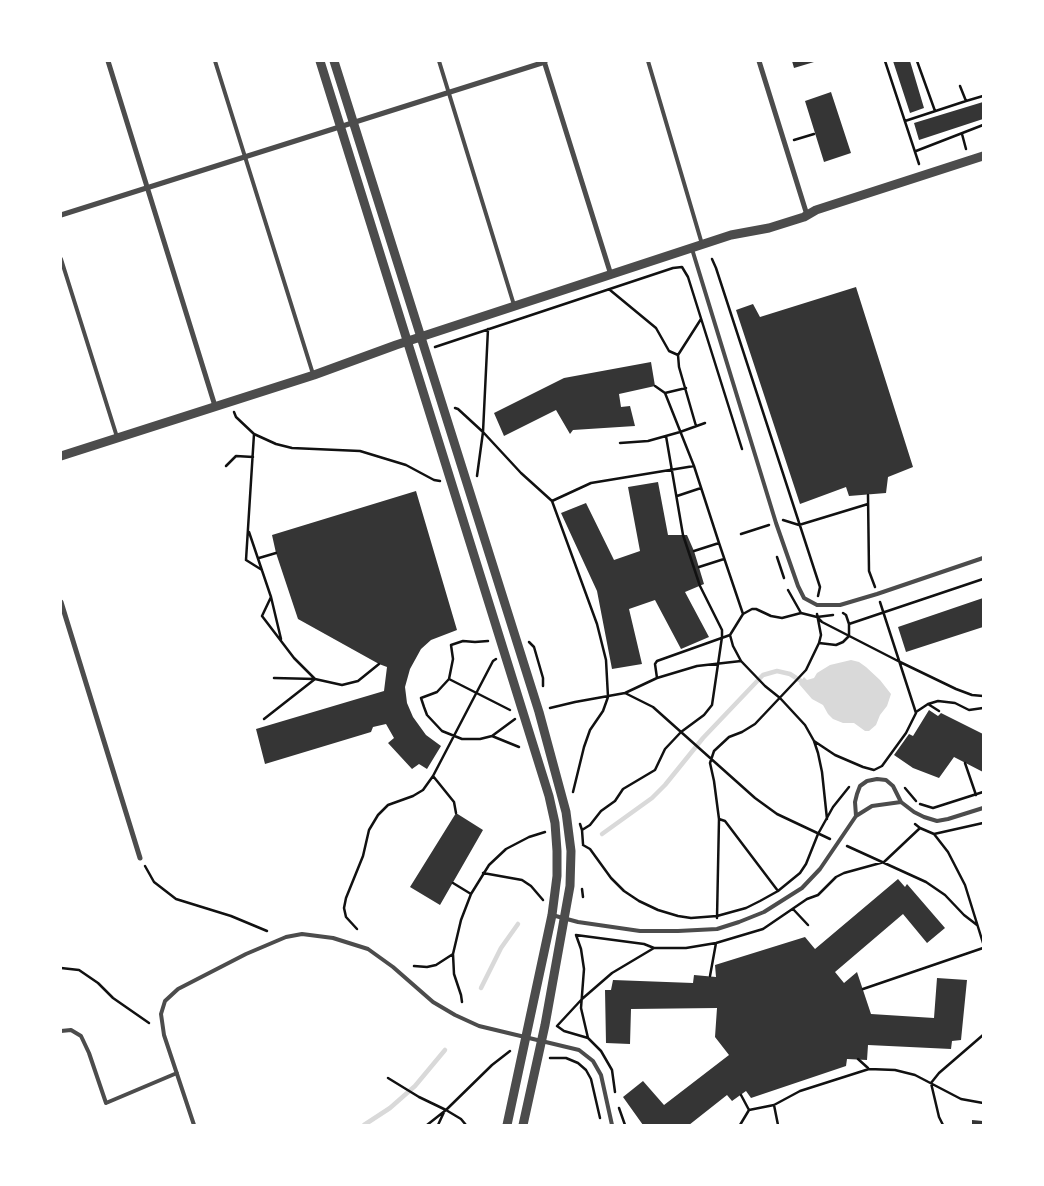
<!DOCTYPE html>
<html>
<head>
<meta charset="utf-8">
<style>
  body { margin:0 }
  #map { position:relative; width:1044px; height:1186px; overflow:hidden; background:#fff; font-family:Inter,sans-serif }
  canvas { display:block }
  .frame { position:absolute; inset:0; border:62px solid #fff; pointer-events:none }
</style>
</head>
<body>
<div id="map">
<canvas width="1044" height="1186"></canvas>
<div class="frame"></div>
</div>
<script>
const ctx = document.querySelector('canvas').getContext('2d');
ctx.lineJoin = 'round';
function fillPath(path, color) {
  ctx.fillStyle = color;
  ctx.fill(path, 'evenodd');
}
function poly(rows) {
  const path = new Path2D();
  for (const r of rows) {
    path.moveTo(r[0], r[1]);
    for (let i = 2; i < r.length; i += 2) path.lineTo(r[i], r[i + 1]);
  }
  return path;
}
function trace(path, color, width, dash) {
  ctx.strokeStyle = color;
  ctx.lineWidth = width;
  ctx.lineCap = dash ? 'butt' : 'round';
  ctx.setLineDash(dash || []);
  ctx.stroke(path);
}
const water = poly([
  [851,660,859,662,866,667,880,680,891,694,887,706,880,715,876,725,869,731,865,731,854,723,843,723,833,719,828,714,823,705,812,699,799,684,804,677,807,680,814,678,817,673,830,665]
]);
const stream = poly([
  [602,834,652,798,665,785,703,738,763,675,777,671,790,674,801,681],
  [481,988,501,948,518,924],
  [364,1125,390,1108,415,1086,445,1050]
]);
const building = poly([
  [792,61,814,61,814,62,794,68],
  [893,61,910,61,924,108,910,113],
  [831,92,851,153,824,162,805,101],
  [983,102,983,119,919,140,914,123],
  [856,287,913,467,888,477,886,493,849,496,846,487,800,504,736,310,753,304,760,317],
  [651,362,655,386,619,394,621,407,630,406,635,426,573,430,570,434,556,410,504,436,494,413,564,378],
  [658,482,668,535,687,535,694,551,704,584,685,592,709,637,681,649,655,600,629,609,642,664,612,669,597,591,561,513,586,503,614,560,640,551,628,487],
  [416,491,457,630,431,640,421,649,410,669,405,687,407,703,413,717,426,735,441,746,427,769,419,764,412,769,388,743,394,738,386,724,373,727,371,732,265,764,256,729,384,691,387,667,379,664,298,619,276,553,272,535],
  [983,598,983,627,906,652,898,627],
  [929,710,938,716,941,713,983,734,983,772,954,757,939,778,913,768,894,755,909,734,913,736],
  [456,813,483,830,440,905,410,887],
  [898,879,905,887,907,884,945,928,927,943,903,914,835,972,844,983,857,972,871,1014,934,1018,937,978,967,980,961,1040,952,1041,951,1049,868,1045,867,1060,847,1059,846,1066,751,1098,746,1091,732,1101,727,1095,689,1125,643,1125,623,1097,643,1081,664,1105,729,1055,715,1037,717,1008,631,1009,630,1044,606,1043,605,990,611,990,613,980,693,983,694,975,716,977,715,965,805,937,815,949],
  [972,1120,983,1121,983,1125,972,1125]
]);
const path = poly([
  [885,61,919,164],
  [917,61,935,111],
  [960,86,966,101,983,96],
  [905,121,966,101],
  [962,134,966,149],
  [794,140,814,134],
  [916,151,983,125],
  [712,259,716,268,820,587,818,596],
  [610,290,656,328,669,351,678,355],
  [435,347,673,268,682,267,688,277,742,449],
  [655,386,665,393,686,388],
  [665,393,694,466,719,543],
  [455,408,458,409,483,432,521,473,552,501,597,624,606,660,608,697,603,711,590,730,584,747,573,792],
  [234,412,236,417,254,434,276,444,292,448,360,451,406,465,434,480,440,481],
  [696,426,679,367,678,355,701,319],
  [254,434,246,560,262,570],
  [620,443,648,441,680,432,705,423],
  [226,466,236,456,253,457],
  [477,476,483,432,488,329],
  [868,495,869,571,875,587],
  [677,496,701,488],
  [552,501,591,483,694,466],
  [783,520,799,525,868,504],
  [249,532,271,597,281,639],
  [741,534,769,525],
  [694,551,719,543,743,614,752,609,756,609,771,616,782,618,801,613,817,617,822,622,900,662,956,689,972,695,983,696],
  [777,557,784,578],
  [259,558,276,553],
  [699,567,724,559],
  [788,590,801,613],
  [817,617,833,615],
  [849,624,983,579],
  [488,641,475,642,463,641,451,645,453,659,449,679,437,692,421,698,424,707,427,715,442,731,462,739,480,739,492,736,515,719],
  [529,642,534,647,543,678,543,686],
  [819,643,836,645,843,642,849,636,849,624,846,615,843,613],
  [741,661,765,686,780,698,805,725,814,741,818,753,822,772,827,819],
  [274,678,315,679,342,685,358,681,379,664],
  [657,678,655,664,657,661,730,635],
  [449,679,510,710],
  [625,693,653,707,755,798,777,814,830,839],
  [928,704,939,711],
  [550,708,575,702,625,693,657,678,697,666,741,661,733,646,730,635,743,614],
  [916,712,928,704,938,701,955,703,969,710,983,708],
  [264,719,315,679,294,658,262,616,271,597],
  [492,736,519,747],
  [814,741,835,755,863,767,874,770,882,766,906,733,916,713,880,602],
  [965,763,976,795],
  [433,776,454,802,456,813],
  [905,788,916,801],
  [920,804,933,808,983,792],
  [719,819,725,821,778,891],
  [580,824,582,830,590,825,601,811,615,801,623,789,655,770,665,749,681,732,704,715,712,705,722,637,722,630,700,586,683,535,666,436],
  [920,828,934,834,948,852,965,885,983,943],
  [582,830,583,844],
  [934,834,983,823],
  [583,845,590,849,611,878,624,891,639,901,658,910,678,916,691,918,717,916,746,908,760,901,778,891,800,873,806,864,818,834,833,807,849,787],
  [847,846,926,882,945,895,964,915,977,925],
  [145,866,154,882,176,899,231,916,267,931],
  [483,873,522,880,531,886,543,900],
  [453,883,471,894],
  [582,889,583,897],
  [793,909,808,925],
  [717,918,719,819,714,781,710,763,714,751,729,737,742,732,755,724,806,670,819,643,821,635,817,614],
  [357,929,346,917,344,908,346,898,363,856,369,830,378,815,388,805,413,796,423,790,433,776,493,661,496,659],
  [576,935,644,944,654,948,686,948,716,943,763,929,807,899,818,895,836,877,844,873,884,862,920,828,915,824],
  [576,935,581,949,584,969,581,1008,588,1038],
  [414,966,427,967,436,965,453,954],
  [61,968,79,970,98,983,113,998,149,1023],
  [710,976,716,943],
  [863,989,983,948],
  [462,1002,461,995,454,974,453,954,461,920,471,894,489,865,506,849,529,837,545,832],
  [557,1026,564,1031,588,1038,601,1051,612,1070,615,1092],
  [557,1026,582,999,612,973,654,948],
  [550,1058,566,1058,578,1063,586,1070,591,1079,600,1118],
  [858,1059,868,1068],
  [388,1078,419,1097,446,1110,461,1119,466,1125],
  [741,1095,749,1110],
  [774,1105,778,1125],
  [619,1108,625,1125],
  [427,1125,446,1110,492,1065,510,1051],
  [438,1125,445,1110],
  [740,1125,749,1110,774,1105,800,1091,869,1069,895,1070,915,1075,961,1099,983,1103],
  [943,1125,939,1117,931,1083,939,1073,983,1035]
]);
const service = poly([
  [215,61,313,374],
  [439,61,514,305],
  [648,61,702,244],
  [692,249,776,523,798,586,804,598,817,605,840,605,877,594,983,558],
  [61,259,117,437],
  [856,816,855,802,857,794,860,786,867,781,877,779,886,780,893,786,901,802,914,812,924,817,937,821,948,819,983,808],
  [552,915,578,922,640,931,678,931,717,929,739,922,764,912,802,888,820,869,856,816,872,806,901,802],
  [61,1031,71,1030,81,1036,89,1053,106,1103,177,1073],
  [194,1125,164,1035,161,1014,165,1001,178,989,246,954,286,937,302,934,333,938,368,949,393,967,433,1002,455,1015,479,1026,579,1050,593,1061,601,1075,612,1125]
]);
const minor = poly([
  [108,61,215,406],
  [544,61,611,275],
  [759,61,807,215],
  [61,215,545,62],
  [61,602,140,858]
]);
const tertiary = poly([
  [320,61,549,796,555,823,557,851,557,876,552,915,507,1125],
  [334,61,539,712,566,812,571,851,570,886,545,1025,523,1125],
  [61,456,314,375,396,345,731,235,769,228,804,217,816,210,983,156]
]);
fillPath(water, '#d9d9d9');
trace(stream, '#d9d9d9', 4.5);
fillPath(building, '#353535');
trace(path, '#111', 2.5);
trace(service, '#4c4c4c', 4);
trace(minor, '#4c4c4c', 5);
trace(tertiary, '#4c4c4c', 9);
</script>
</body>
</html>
